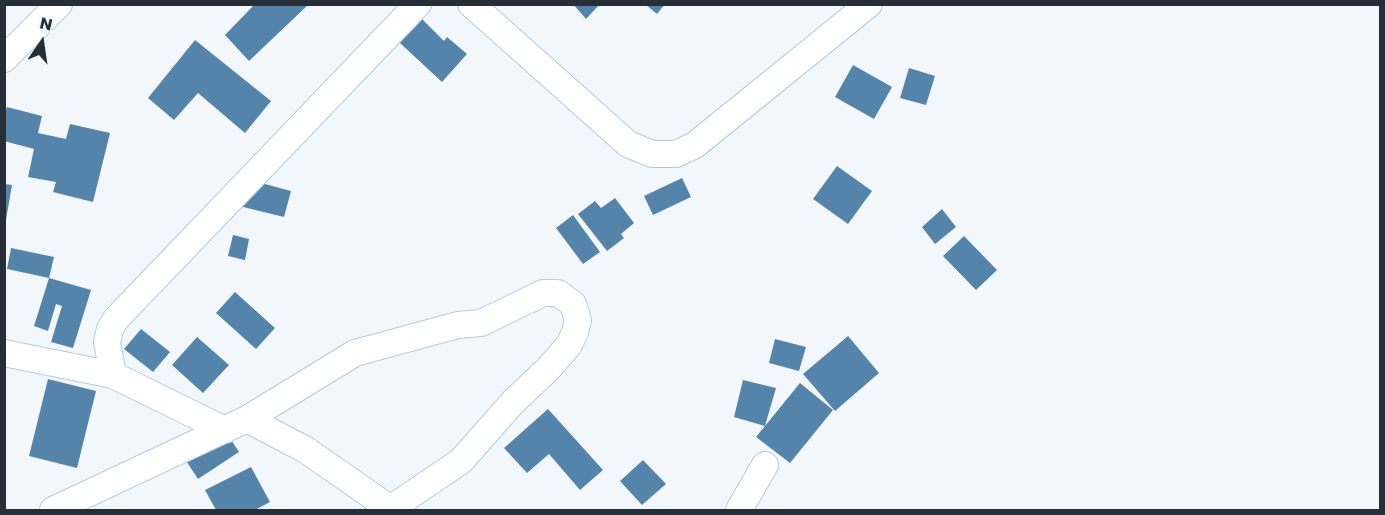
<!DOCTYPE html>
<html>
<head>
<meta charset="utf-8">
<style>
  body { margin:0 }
  #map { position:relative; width:1385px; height:515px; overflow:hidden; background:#f2f7fb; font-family:Poppins,sans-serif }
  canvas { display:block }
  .frame { position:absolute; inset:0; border:6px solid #262f37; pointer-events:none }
  .north { position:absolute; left:12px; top:12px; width:60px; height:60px; -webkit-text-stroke:4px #f2f7fb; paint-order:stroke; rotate:13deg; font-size:16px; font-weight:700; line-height:24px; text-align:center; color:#262f37 }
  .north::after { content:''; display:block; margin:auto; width:21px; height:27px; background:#262f37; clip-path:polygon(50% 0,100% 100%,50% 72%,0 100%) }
</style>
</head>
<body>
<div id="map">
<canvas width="1385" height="515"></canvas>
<div class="frame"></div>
<div class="north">N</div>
</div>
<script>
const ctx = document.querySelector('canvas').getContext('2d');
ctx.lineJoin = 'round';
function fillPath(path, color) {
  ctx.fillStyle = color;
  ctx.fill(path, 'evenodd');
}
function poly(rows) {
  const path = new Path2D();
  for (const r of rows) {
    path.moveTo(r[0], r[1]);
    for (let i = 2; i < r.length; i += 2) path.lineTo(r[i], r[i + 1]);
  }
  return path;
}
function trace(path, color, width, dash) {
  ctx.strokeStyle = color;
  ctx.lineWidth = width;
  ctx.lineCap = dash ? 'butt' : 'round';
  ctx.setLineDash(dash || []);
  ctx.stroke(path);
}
const building = poly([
  [255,4,309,4,249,61,225,35],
  [573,4,600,4,586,19],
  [645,4,665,4,657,14],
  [411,8,444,41,447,37,467,54,442,82,387,31],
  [195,40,271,101,245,133,198,93,174,120,148,98],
  [853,65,892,87,874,119,835,97],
  [909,68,935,76,926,105,900,98],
  [7,107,42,116,38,133,66,139,70,124,110,133,93,202,53,192,56,182,28,177,34,149,4,141,4,116],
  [837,166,872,191,848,224,813,199],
  [682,178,691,197,653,215,644,196],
  [250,180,291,191,284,217,243,207],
  [4,184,12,185,6,220,4,220],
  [615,198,634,223,621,234,624,238,607,251,578,214,595,201,601,208],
  [942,209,956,227,935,244,922,227],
  [573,215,600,252,583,264,556,228],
  [233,235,249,239,245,260,228,256],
  [964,236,997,270,976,290,943,256],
  [11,248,54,257,49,278,7,269],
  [49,278,91,290,73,348,51,342,62,306,56,304,48,331,34,326],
  [235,292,275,328,256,349,216,313],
  [141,329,170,352,153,372,124,349],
  [848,336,879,373,835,411,803,374],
  [197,337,229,365,203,393,172,365],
  [775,339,806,347,799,371,769,363],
  [48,379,96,391,77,468,29,456],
  [743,380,776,388,765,426,734,417],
  [800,383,833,410,790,463,756,437],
  [548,409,603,470,580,490,549,454,527,473,504,448],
  [222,426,239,452,198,479,181,453],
  [643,460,666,484,642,505,620,481],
  [251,467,270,502,255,510,216,510,205,490]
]);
const street = poly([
  [471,4,628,144,652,154,676,154,695,145,869,4],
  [4,59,59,4],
  [4,353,113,375,225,430],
  [113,375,107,342,110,329,116,319,418,4],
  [247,419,306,450,392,510],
  [53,510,247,419,355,353,458,325,481,323,543,293,558,293,573,304,578,320,575,332,569,345,548,369,513,402,461,461,390,509],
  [739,510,765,465]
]);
fillPath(building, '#5584ab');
trace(street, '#b3cbdf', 28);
trace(street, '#fff', 26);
</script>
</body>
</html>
